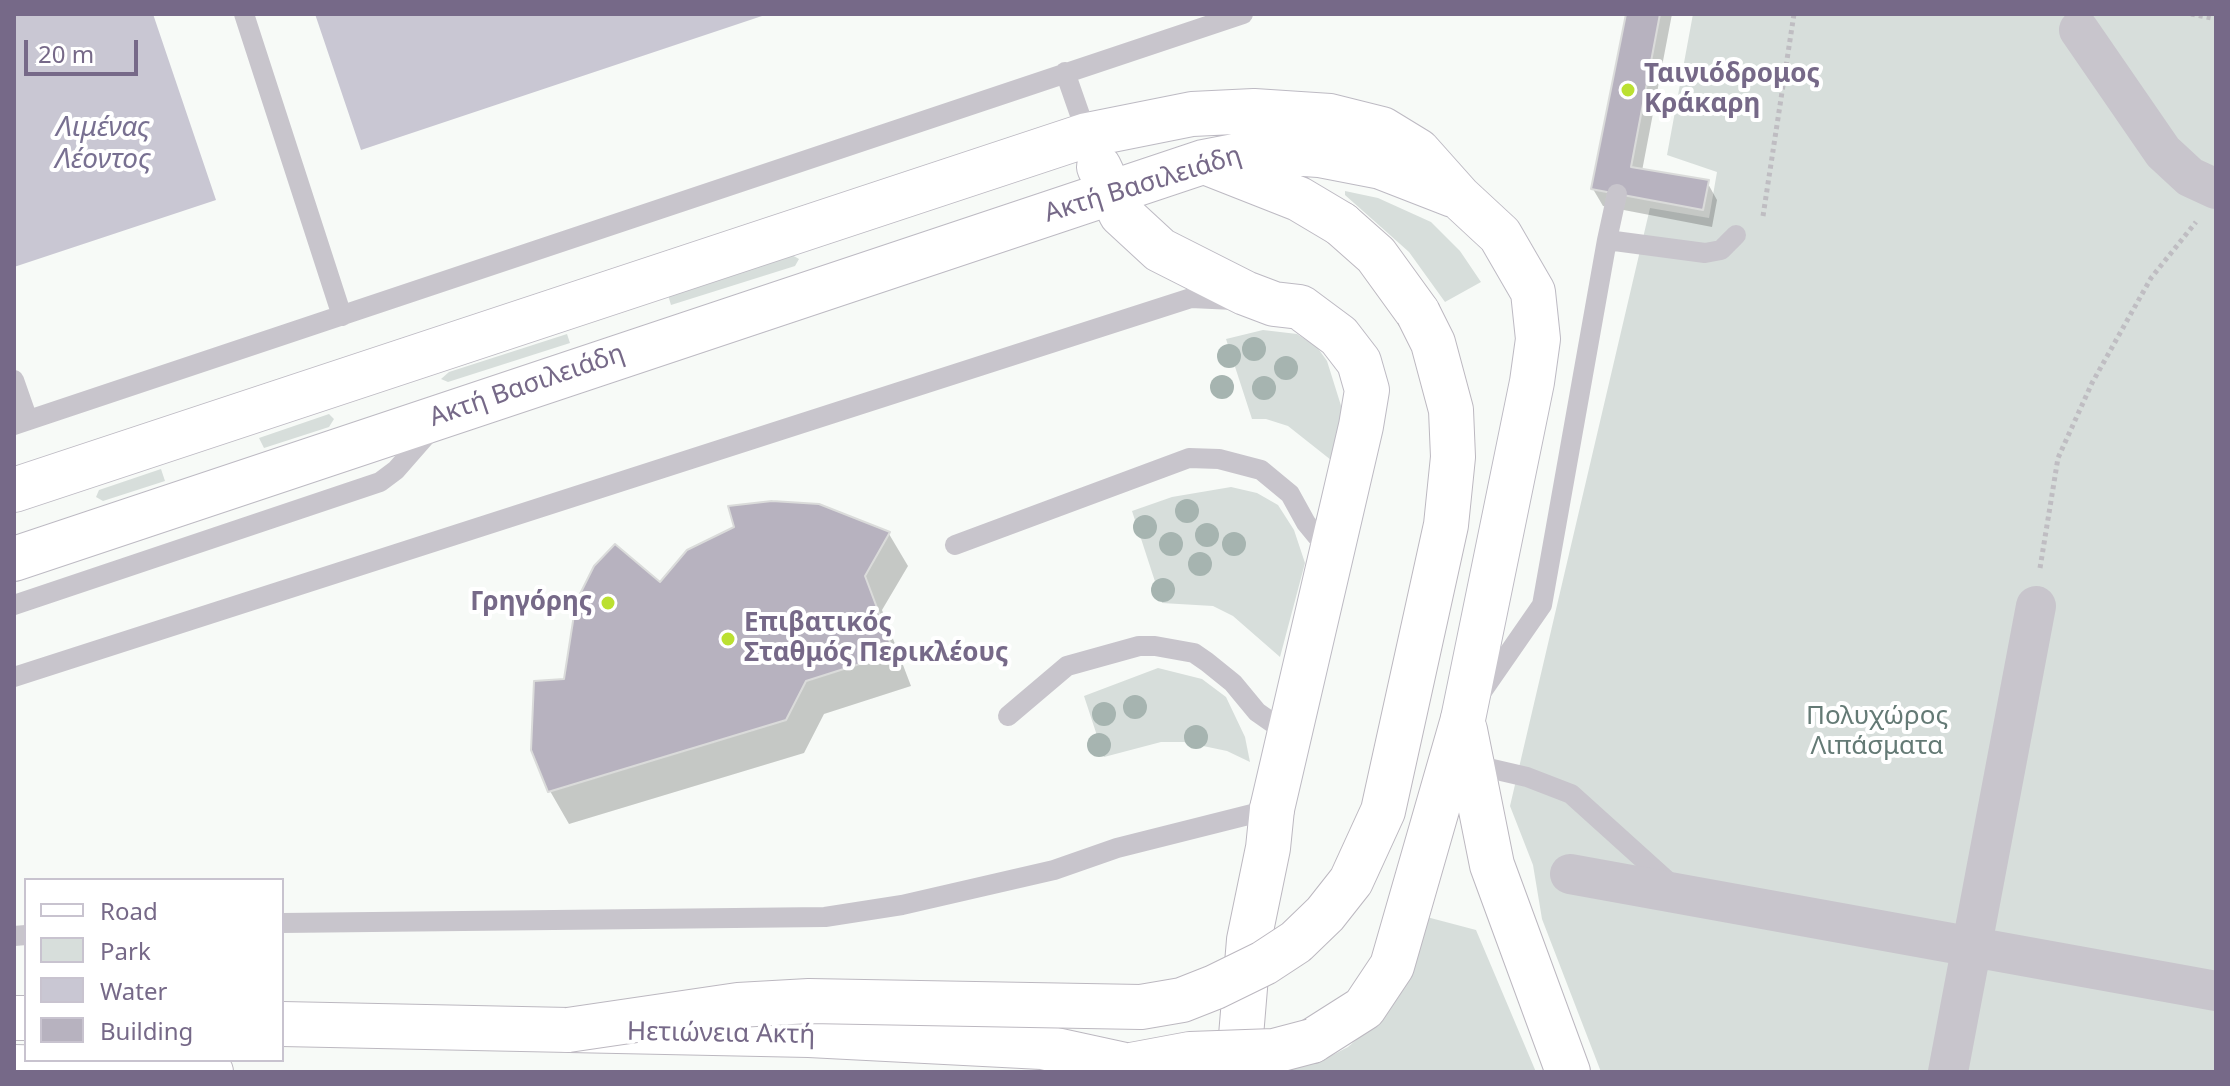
<!DOCTYPE html>
<html>
<head>
<meta charset="utf-8">
<style>
  body { margin:0 }
  #map { position:relative; width:2230px; height:1086px; overflow:hidden; background:#f7faf7; font-family:"Noto Sans",sans-serif }
  canvas { display:block }
  .frame { position:absolute; inset:0; border:16px solid #766988; pointer-events:none }
  .legend { position:absolute; left:24px; top:878px; width:260px; height:184px; box-sizing:border-box; background:#fff; border:2px solid #c8c3cf; margin:0; padding:10px 14px; list-style:none; font-size:24px; color:#766988 }
  .legend li { display:flex; align-items:center; gap:16px; height:40px }
  .legend b { width:40px; border:2px solid #c8c3cf }
  .scale { position:absolute; left:24px; top:40px; width:114px; height:36px; box-sizing:border-box; border:4px solid #766988; border-top:0; padding-left:10px; font-size:24px; line-height:28px; white-space:nowrap; color:#766988; -webkit-text-stroke:6px #fff; paint-order:stroke }
</style>
</head>
<body>
<div id="map">
<canvas width="2230" height="1086"></canvas>
<div class="frame"></div>
<ul class="legend">
<li><b style="height:10px;background:#fff"></b>Road</li>
<li><b style="height:22px;background:#d7dedb"></b>Park</li>
<li><b style="height:22px;background:#c9c7d3"></b>Water</li>
<li><b style="height:22px;background:#b7b2bf"></b>Building</li>
</ul>
<div class="scale">20 m</div>
</div>
<script>
const ctx = document.querySelector('canvas').getContext('2d');
ctx.lineJoin = 'round';
function fillPath(path, color) {
  ctx.fillStyle = color;
  ctx.fill(path, 'evenodd');
}
function poly(rows) {
  const path = new Path2D();
  for (const r of rows) {
    path.moveTo(r[0], r[1]);
    for (let i = 2; i < r.length; i += 2) path.lineTo(r[i], r[i + 1]);
  }
  return path;
}
function trace(path, color, width, dash) {
  ctx.strokeStyle = color;
  ctx.lineWidth = width;
  ctx.lineCap = dash ? 'butt' : 'round';
  ctx.setLineDash(dash || []);
  ctx.stroke(path);
}
function write(font, color, halo, rows, align = 'center') {
  ctx.font = font + ' "Noto Sans",sans-serif';
  ctx.lineWidth = 8;
  ctx.setLineDash([]);
  ctx.textBaseline = 'middle';
  ctx.strokeStyle = halo;
  ctx.fillStyle = color;
  for (const [text, x, y, turn = 0] of rows) {
    ctx.save();
    ctx.translate(x, y);
    ctx.rotate((+turn || 0) * Math.PI / 180);
    ctx.textAlign = isNaN(turn) ? turn : align;
    if (halo) ctx.strokeText(text, 0, 0);
    ctx.fillText(text, 0, 0);
    ctx.restore();
  }
}
const green = poly([
  [1693,14,2216,14,2216,1072,1601,1072,1542,919,1533,865,1510,806,1650,208,1709,218,1717,172,1667,155],
  [1345,191,1378,198,1431,222,1460,251,1481,282,1445,302,1409,252,1345,195],
  [792,255,799,259,795,266,671,305,668,295],
  [1263,330,1297,334,1317,347,1327,361,1343,412,1331,460,1288,426,1266,419,1252,419,1226,339],
  [567,334,570,343,448,382,441,379,449,372],
  [329,414,334,419,329,427,264,448,259,438],
  [161,469,165,481,103,501,96,497,99,490],
  [1231,487,1257,493,1278,505,1294,530,1305,563,1280,657,1233,616,1213,606,1162,603,1132,511,1172,497],
  [1158,668,1202,679,1226,697,1245,737,1250,762,1227,751,1184,742,1161,742,1104,757,1084,696],
  [1423,916,1476,930,1536,1072,1215,1072,1289,1068,1321,1061,1348,1047,1375,1023]
]);
const water = poly([
  [14,14,153,14,216,200,14,267],
  [315,14,768,14,361,150]
]);
const shadow = poly([
  [1628,14,1672,14,1642,171,1707,182,1717,200,1712,227,1603,206,1593,189],
  [889,534,908,566,882,610,911,686,824,714,804,753,569,824,550,791,566,680]
]);
const building = poly([
  [1626,14,1660,14,1631,167,1709,180,1703,210,1591,189,1626,14],
  [772,501,819,504,890,532,865,576,894,653,806,681,786,720,548,792,531,750,534,681,564,679,576,602,594,566,615,544,660,582,687,550,734,527,728,506,772,501]
]);
const path = poly([
  [2191,14,2216,19],
  [1763,216,1794,14],
  [2040,568,2058,458,2092,383,2151,278,2196,222]
]);
const lane = poly([
  [244,14,342,316],
  [1065,72,1087,135],
  [1607,240,1617,194],
  [14,380,28,420],
  [14,425,1243,14],
  [955,545,1189,458,1219,459,1261,470,1290,494,1306,523,1329,551],
  [14,605,380,482,396,470,431,430],
  [14,677,1191,298,1234,300],
  [1481,693,1542,605,1607,240,1705,253,1721,250,1736,235],
  [1008,716,1067,666,1139,646,1155,646,1194,653,1207,662,1233,683,1257,712,1287,733],
  [1471,764,1527,777,1571,794,1673,886],
  [282,923,825,917,902,905,1054,870,1117,848,1272,809],
  [14,936,26,935]
]);
const street = poly([
  [2079,30,2163,152,2190,177,2216,189],
  [1570,874,2216,991],
  [1948,1072,2036,606]
]);
const secondary = poly([
  [1205,162,1299,199,1341,224],
  [1099,167,1121,214,1160,250,1245,293,1274,304,1300,307,1339,336,1359,362,1367,390,1361,426,1272,809],
  [14,490,1087,135,1192,114,1254,111,1330,116,1382,129,1418,151,1459,197,1500,235,1533,292,1538,339,1532,382,1463,719],
  [14,559,1203,162,1260,151,1319,155,1381,167,1453,195]
]);
const primary = poly([
  [1341,224,1376,255,1418,313],
  [1465,730,1492,865,1568,1072],
  [14,1018,26,1018],
  [282,1024,809,1035,1042,1047,1157,1072],
  [1312,1041,1364,1008,1392,966,1463,719],
  [14,1067,211,1072],
  [1238,1072,1249,940,1268,848,1272,809]
]);
const primaryBridge = poly([
  [568,1030,738,1005,809,1001,1141,1007,1182,1000,1215,987,1264,963,1296,942,1325,914,1351,881,1383,811,1446,525,1453,457,1451,410,1433,343,1418,313],
  [1131,1065,1190,1054,1274,1051,1312,1041]
]);
const trees = [
  [1254,349],
  [1229,356],
  [1286,368],
  [1222,387],
  [1264,388],
  [1187,511],
  [1145,527],
  [1207,535],
  [1171,544],
  [1234,544],
  [1200,564],
  [1163,590],
  [1135,707],
  [1104,714],
  [1196,737],
  [1099,745]
];
const markers = [
  [1628,90,8,"#bbe031"],
  [608,603,8,"#bbe031"],
  [728,639,8,"#bbe031"]
];
const poiNames = [
  ["Ταινιόδρομος",1644,75],
  ["Κράκαρη",1644,105],
  ["Γρηγόρης",592,603,"right"],
  ["Επιβατικός",744,624],
  ["Σταθμός Περικλέους",744,654]
];
const streetNames = [
  ["Ακτή Βασιλειάδη",1143,185,-17],
  ["Ακτή Βασιλειάδη",527,386,-19],
  ["Ηετιώνεια Ακτή",721,1034,1]
];
const parkNames = [
  ["Πολυχώρος",1877,717],
  ["Λιπάσματα",1877,747]
];
const waterNames = [
  ["Λιμένας",103,128],
  ["Λέοντος",103,160]
];
fillPath(green, '#d7dedb');
fillPath(water, '#c9c7d3');
fillPath(shadow, '#0003');
fillPath(building, '#b7b2bf');
trace(building, '#dadbda', 2);
trace(secondary, '#bdbac3', 46);
trace(primary, '#bcb8c0', 46);
trace(path, '#bfbdc2', 5, [4, 4]);
trace(lane, '#c8c5cc', 20);
trace(street, '#c8c5cc', 40);
trace(secondary, '#fff', 44);
trace(primary, '#fff', 44);
trace(primaryBridge, '#bcb8c0', 46, []);
trace(primaryBridge, '#fff', 44);
ctx.fillStyle = '#a6b4b0';
for (const [x, y] of trees) {
  ctx.beginPath();
  ctx.arc(x, y, 12, 0, 2 * Math.PI);
  ctx.fill();
}
for (const [x, y, r, color] of markers) {
  const dot = new Path2D();
  dot.arc(x, y, r, 0, 2 * Math.PI);
  ctx.fillStyle = color;
  ctx.fill(dot);
  trace(dot, '#fff', 3);
}
write('bold 26px', '#766988', '#fff', poiNames, 'left');
write('26px', '#766988', '#fff', streetNames);
write('26px', '#647a75', '#fff', parkNames);
write('italic 28px', '#787091', '#fff', waterNames);
</script>
</body>
</html>
